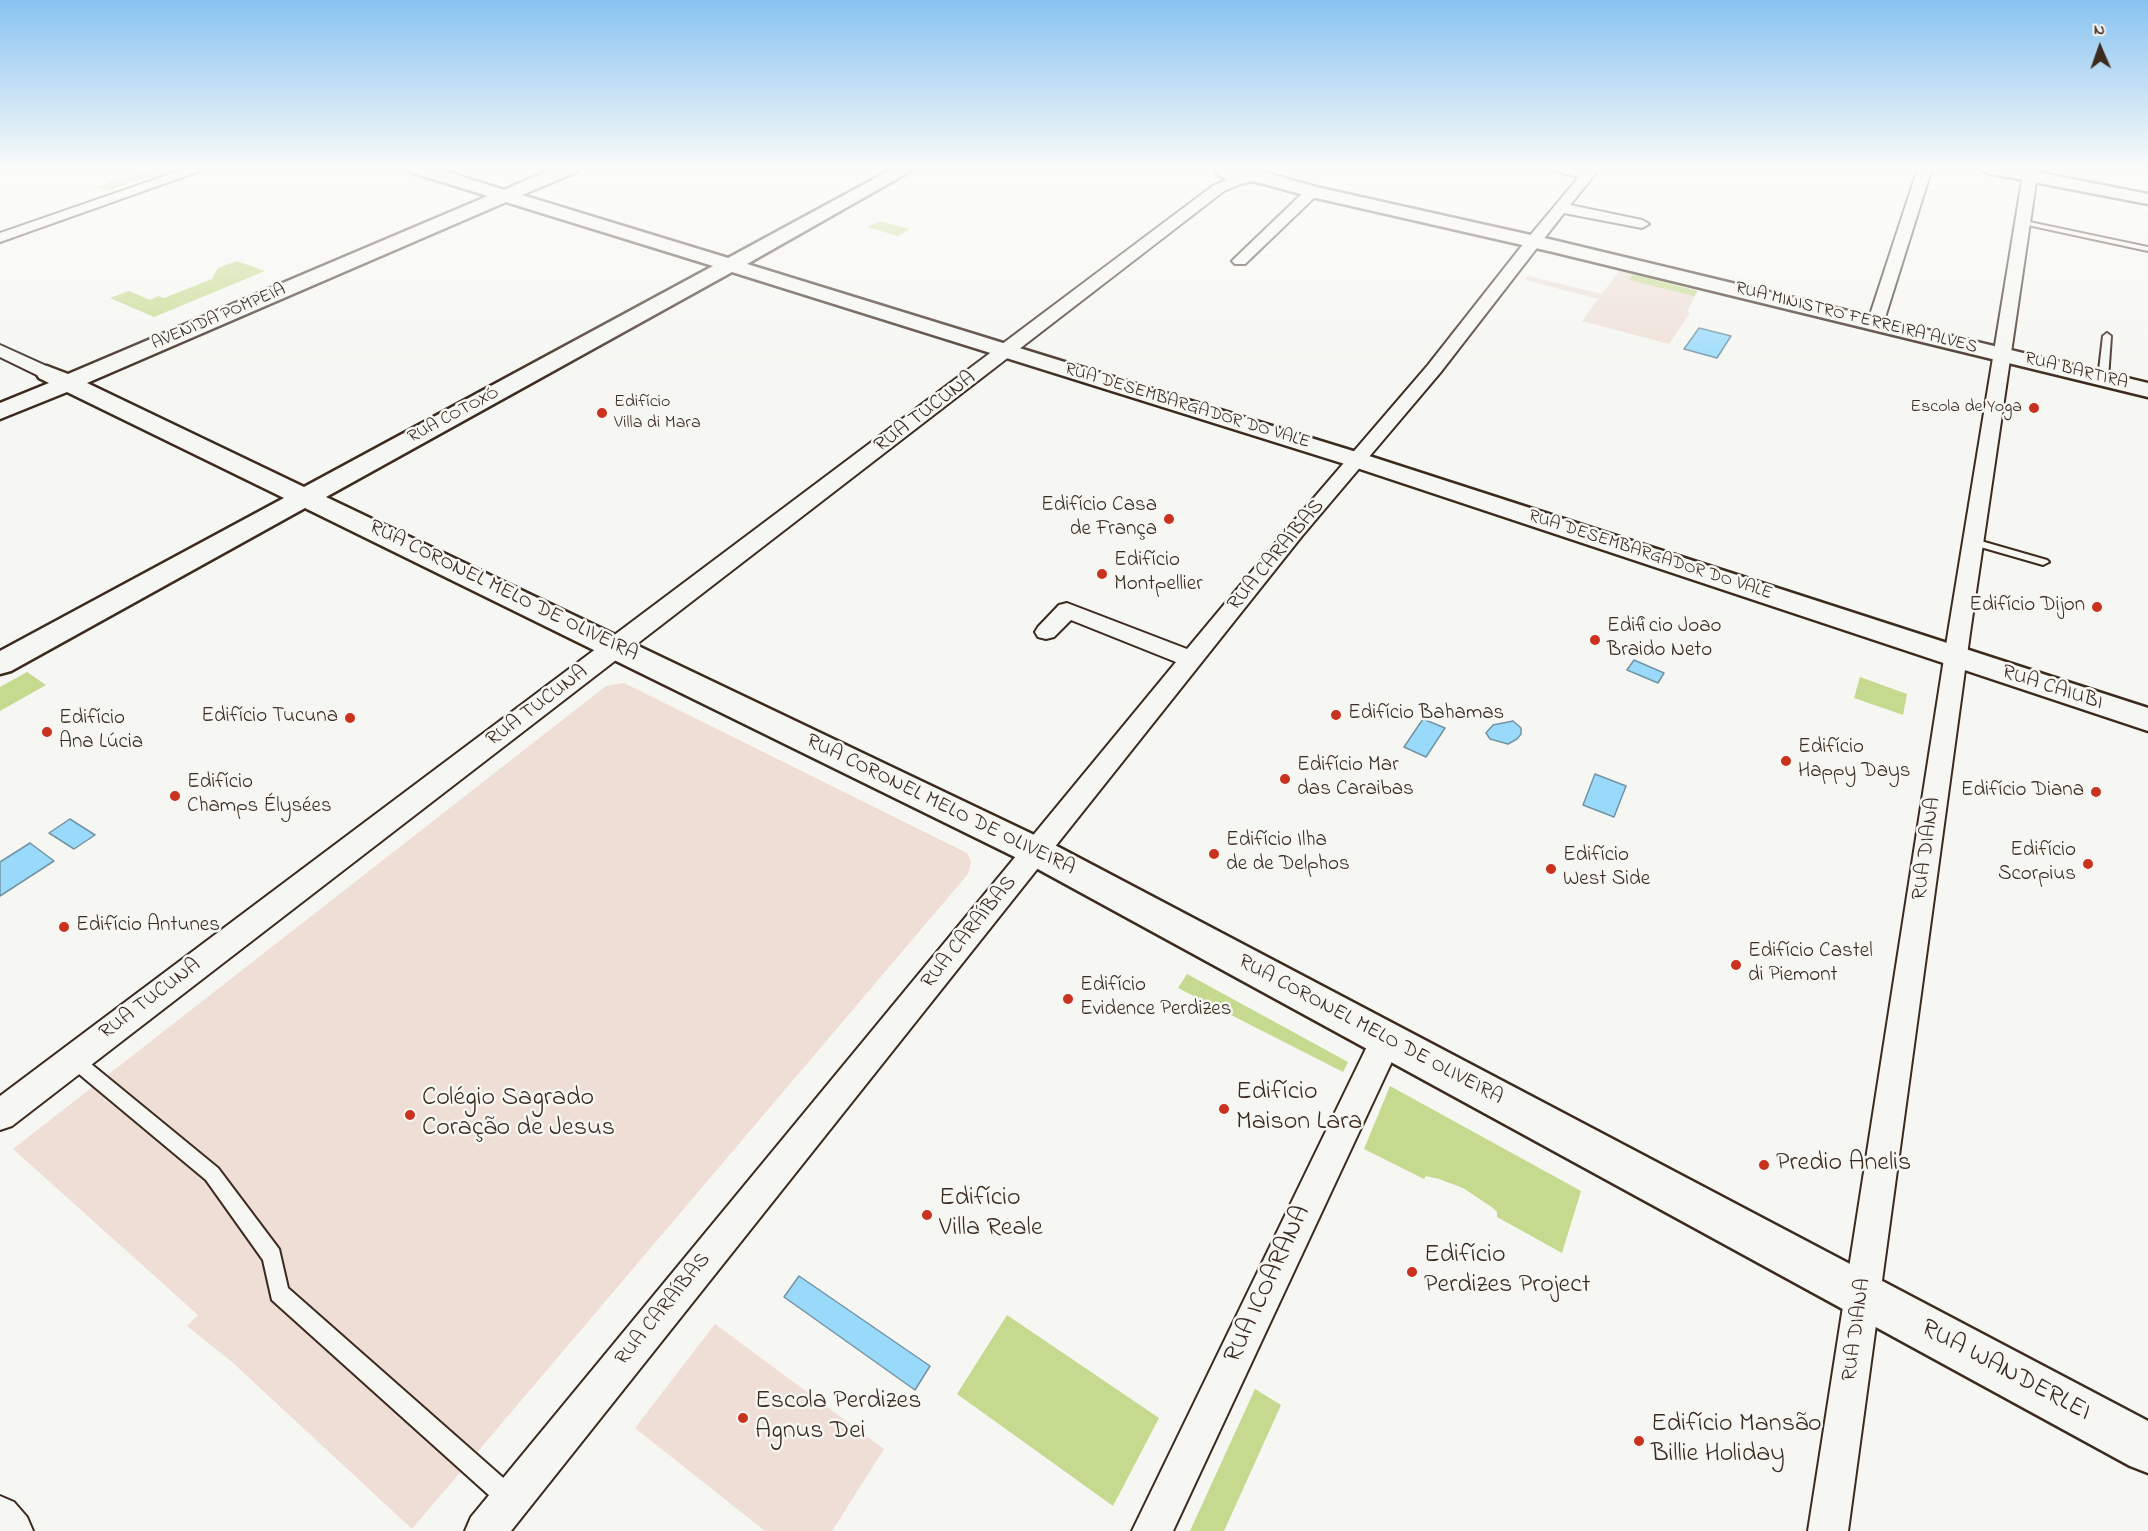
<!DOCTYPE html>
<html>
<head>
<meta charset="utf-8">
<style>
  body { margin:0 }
  #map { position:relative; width:2148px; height:1531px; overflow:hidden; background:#f6f6f2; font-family:"Indie Flower",sans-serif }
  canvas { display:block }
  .north { position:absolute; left:2070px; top:18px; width:60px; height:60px; -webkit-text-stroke:4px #f6f6f2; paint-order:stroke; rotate:358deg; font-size:16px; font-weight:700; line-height:24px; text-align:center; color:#3b2a1e }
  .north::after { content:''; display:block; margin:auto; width:21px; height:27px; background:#3b2a1e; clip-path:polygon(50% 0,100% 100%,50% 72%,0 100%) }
</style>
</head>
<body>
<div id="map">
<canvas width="2148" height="1531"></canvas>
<div class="north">N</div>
</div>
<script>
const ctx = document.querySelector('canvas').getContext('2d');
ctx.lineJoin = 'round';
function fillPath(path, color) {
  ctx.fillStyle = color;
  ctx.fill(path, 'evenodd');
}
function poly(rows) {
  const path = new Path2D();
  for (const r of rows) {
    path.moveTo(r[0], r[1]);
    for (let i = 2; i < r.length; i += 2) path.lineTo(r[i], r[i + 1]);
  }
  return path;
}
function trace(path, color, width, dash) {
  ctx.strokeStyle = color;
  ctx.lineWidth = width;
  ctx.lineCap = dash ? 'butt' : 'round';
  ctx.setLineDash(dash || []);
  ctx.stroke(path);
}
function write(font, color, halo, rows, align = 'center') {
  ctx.font = font + ' "Indie Flower",sans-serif';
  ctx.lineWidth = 5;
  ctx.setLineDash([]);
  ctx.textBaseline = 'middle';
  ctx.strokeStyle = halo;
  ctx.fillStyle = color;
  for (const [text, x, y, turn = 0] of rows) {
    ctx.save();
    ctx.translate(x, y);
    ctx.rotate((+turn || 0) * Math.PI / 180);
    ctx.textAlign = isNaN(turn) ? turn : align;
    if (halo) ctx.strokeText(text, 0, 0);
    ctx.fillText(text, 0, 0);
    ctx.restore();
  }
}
const built = poly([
  [1619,271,1698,291,1687,311,1690,313,1669,344,1582,321,1598,299,1525,280,1528,276,1602,294],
  [624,683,967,853,971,862,968,874,412,1529,232,1362,187,1326,198,1315,13,1149,606,686],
  [715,1324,884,1449,832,1531,765,1531,635,1428]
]);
const green = poly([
  [152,168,174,168,107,191,96,187],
  [468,203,471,204,98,362,96,361],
  [879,221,910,229,898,236,867,227],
  [237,261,265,271,154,317,110,298,129,291,150,300,158,296,164,298,212,279,218,268],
  [1633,274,1698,291,1694,296,1629,280],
  [27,672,46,685,0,711,0,687],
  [1860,677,1907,694,1903,715,1854,698],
  [1187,974,1348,1062,1343,1072,1178,988],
  [1390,1086,1581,1191,1562,1253,1497,1217,1497,1212,1493,1208,1463,1188,1439,1179,1426,1176,1424,1179,1364,1149],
  [1007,1315,1159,1418,1113,1506,957,1394],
  [1255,1389,1281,1405,1224,1531,1190,1531]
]);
const water = poly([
  [1699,328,1731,336,1717,358,1684,349,1699,328],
  [1634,660,1664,673,1658,683,1627,670,1634,660],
  [1423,719,1445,728,1426,757,1404,747,1423,719],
  [1513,721,1521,728,1521,734,1517,739,1508,744,1490,739,1486,733,1493,725,1513,721],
  [1595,774,1626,786,1614,817,1583,805,1595,774],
  [70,819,95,835,74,849,49,833,70,819],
  [30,843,54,861,0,896,0,862,30,843],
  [799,1276,930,1366,915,1390,784,1297,799,1276]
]);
const lane = poly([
  [2020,220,2148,247,2148,251,2023,224,2020,224,2020,220],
  [2107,333,2111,336,2108,379,2103,382,2098,379,2103,336,2107,333],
  [1974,539,2047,560,2049,562,2043,565,1970,544,1970,540,1974,539],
  [73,1052,79,1054,218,1168,279,1249,288,1288,517,1490,520,1498,517,1506,509,1509,501,1506,272,1300,263,1260,206,1180,67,1064,65,1059,67,1054,73,1052]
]);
const street = poly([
  [188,168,208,168,0,242,0,233,188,168],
  [1553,168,1600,168,1570,205,1642,220,1649,224,1642,228,1564,213,1440,373,1302,536,511,1531,465,1531,471,1517,1176,662,1071,620,1054,637,1046,639,1038,637,1035,632,1038,627,1059,605,1067,603,1187,649,1288,528,1428,365,1528,238,1579,177,1554,171,1553,168],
  [1918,168,1932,168,1883,324,1881,328,1869,328,1867,324,1918,168],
  [2024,168,2038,168,1970,633,1848,1531,1808,1531,1948,633,2024,168],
  [1243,174,1248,175,1250,178,1248,181,1224,191,12,1126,0,1130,0,1096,1214,185,1243,174],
  [1312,188,1319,192,1317,195,1245,264,1235,264,1232,261,1235,258,1307,189,1312,188],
  [0,345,53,369,56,373,53,377,47,378,41,377,0,357,0,345],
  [1386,1026,1397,1030,1402,1040,1173,1531,1132,1531,1375,1030,1386,1026],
  [0,1496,14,1502,27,1517,33,1531,0,1531,0,1496]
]);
const secondary = poly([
  [408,168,435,168,504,190,554,168,578,168,576,172,522,195,728,258,894,168,916,168,747,264,1366,455,2148,708,2148,731,1348,465,732,272,326,497,1049,842,2148,1421,2148,1473,2130,1466,1025,862,305,508,11,671,0,674,0,651,284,498,67,392,0,419,0,403,49,383,39,378,36,373,39,368,47,366,68,374,488,196,410,172,408,168],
  [506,202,713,266,304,487,87,383,506,202],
  [1215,168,1232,168,1242,173,1245,172,1243,168,1260,168,1263,172,1316,187,1553,240,2148,383,2148,397,1553,252,1312,197,1253,181,1243,183,1230,181,1217,174,1215,168],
  [1979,168,2016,168,2148,194,2148,204,1987,173,1979,168]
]);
const markers = [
  [2034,408,6,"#c8321e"],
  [602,413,6,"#c8321e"],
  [1169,519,6,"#c8321e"],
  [1102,574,6,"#c8321e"],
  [2097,607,6,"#c8321e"],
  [1595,640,6,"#c8321e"],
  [1336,715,6,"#c8321e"],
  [350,718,6,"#c8321e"],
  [47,732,6,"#c8321e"],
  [1786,761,6,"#c8321e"],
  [1285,779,6,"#c8321e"],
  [2096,792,6,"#c8321e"],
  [175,796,6,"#c8321e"],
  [1214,854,6,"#c8321e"],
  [2088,864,6,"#c8321e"],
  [1551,869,6,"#c8321e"],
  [64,927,6,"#c8321e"],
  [1736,965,6,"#c8321e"],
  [1068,999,6,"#c8321e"],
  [1224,1109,6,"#c8321e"],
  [410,1115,6,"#c8321e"],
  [1764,1165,6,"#c8321e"],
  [927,1215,6,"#c8321e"],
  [1412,1272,6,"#c8321e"],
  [743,1418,6,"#c8321e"],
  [1639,1441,6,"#c8321e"]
];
const farStreetnames = [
  ["AVENIDA POMPEIA",219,318,-23],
  ["RUA MINISTRO FERREIRA ALVES",1856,319,14],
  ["RUA BARTIRA",2076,372,14],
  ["RUA DESEMBARGADOR DO VALE",1187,407,17],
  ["RUA COTOXÓ",454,416,-28],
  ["RUA DESEMBARGADOR DO VALE",1650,556,18]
];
const farPoinames = [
  ["Edifício",614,403],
  ["Villa di Mara",614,424],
  ["Escola de Yoga",2022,408,"right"]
];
const streetNames = [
  ["RUA TUCUNA",926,413,-37],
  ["RUA CARAÍBAS",1277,556,-50],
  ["RUA CORONEL MELO DE OLIVEIRA",503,592,26],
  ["RUA CAIUBI",2052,689,18],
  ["RUA TUCUNA",538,707,-37],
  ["RUA CORONEL MELO DE OLIVEIRA",940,806,26],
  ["RUA DIANA",1928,849,-82],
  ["RUA CARAÍBAS",970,933,-51],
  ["RUA TUCUNA",151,1000,-37],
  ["RUA CORONEL MELO DE OLIVEIRA",1370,1031,28],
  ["RUA CARAÍBAS",664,1310,-51],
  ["RUA DIANA",1858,1330,-82]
];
const poiNames = [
  ["Edifício Casa",1157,507,"right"],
  ["de França",1157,531,"right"],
  ["Edifício",1114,562],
  ["Montpellier",1114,586],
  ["Edifício Dijon",2085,607,"right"],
  ["Edificio Joao",1607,628],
  ["Braido Neto",1607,652],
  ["Edifício Bahamas",1348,715],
  ["Edifício Tucuna",338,718,"right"],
  ["Edifício",59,720],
  ["Ana Lúcia",59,744],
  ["Edifício",1798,749],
  ["Happy Days",1798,773],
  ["Edifício Mar",1297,767],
  ["das Caraibas",1297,791],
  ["Edifício",187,784],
  ["Champs Élysées",187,808],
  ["Edifício Diana",2084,792,"right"],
  ["Edifício Ilha",1226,842],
  ["de de Delphos",1226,866],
  ["Edifício",2076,852,"right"],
  ["Scorpius",2076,876,"right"],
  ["Edifício",1563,857],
  ["West Side",1563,881],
  ["Edifício Antunes",76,927],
  ["Edifício Castel",1748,953],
  ["di Piemont",1748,977],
  ["Edifício",1080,987],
  ["Evidence Perdizes",1080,1011]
];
const nearPoinames = [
  ["Edifício",1236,1094],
  ["Maison Lara",1236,1124],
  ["Colégio Sagrado",422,1100],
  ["Coração de Jesus",422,1130],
  ["Predio Anelis",1776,1165],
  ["Edifício",939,1200],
  ["Villa Reale",939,1230],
  ["Edifício",1424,1257],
  ["Perdizes Project",1424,1287],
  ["Escola Perdizes",755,1403],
  ["Agnus Dei",755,1433],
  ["Edifício Mansão",1651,1426],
  ["Billie Holiday",1651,1456]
];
const nearStreetnames = [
  ["RUA ICOARANA",1269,1285,-65],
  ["RUA WANDERLEI",2005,1372,28]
];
fillPath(built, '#eeded6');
fillPath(green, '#c5da8f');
fillPath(water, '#99dafb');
trace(water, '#7394a3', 1.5);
trace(lane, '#3b2a1e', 4);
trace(street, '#3b2a1e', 4);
trace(secondary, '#3b2a1e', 5);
fillPath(lane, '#f6f6f2');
fillPath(street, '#f6f6f2');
fillPath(secondary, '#f6f6f2');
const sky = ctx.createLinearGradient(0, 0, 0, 383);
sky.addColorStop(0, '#88c3f0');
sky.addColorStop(0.44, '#fbfbf9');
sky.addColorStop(1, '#fbfbf900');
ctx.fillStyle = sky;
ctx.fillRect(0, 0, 2148, 383);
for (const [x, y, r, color] of markers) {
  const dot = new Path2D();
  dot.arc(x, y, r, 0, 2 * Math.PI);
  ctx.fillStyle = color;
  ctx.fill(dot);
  trace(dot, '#f6f6f2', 2);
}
write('18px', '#3b2a1e', '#f6f6f2', farStreetnames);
write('18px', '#3b2a1e', '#f6f6f2', farPoinames, 'left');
write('21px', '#3b2a1e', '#f6f6f2', streetNames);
write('21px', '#3b2a1e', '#f6f6f2', poiNames, 'left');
write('26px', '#3b2a1e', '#f6f6f2', nearPoinames, 'left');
write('26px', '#3b2a1e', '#f6f6f2', nearStreetnames);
</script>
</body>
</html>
